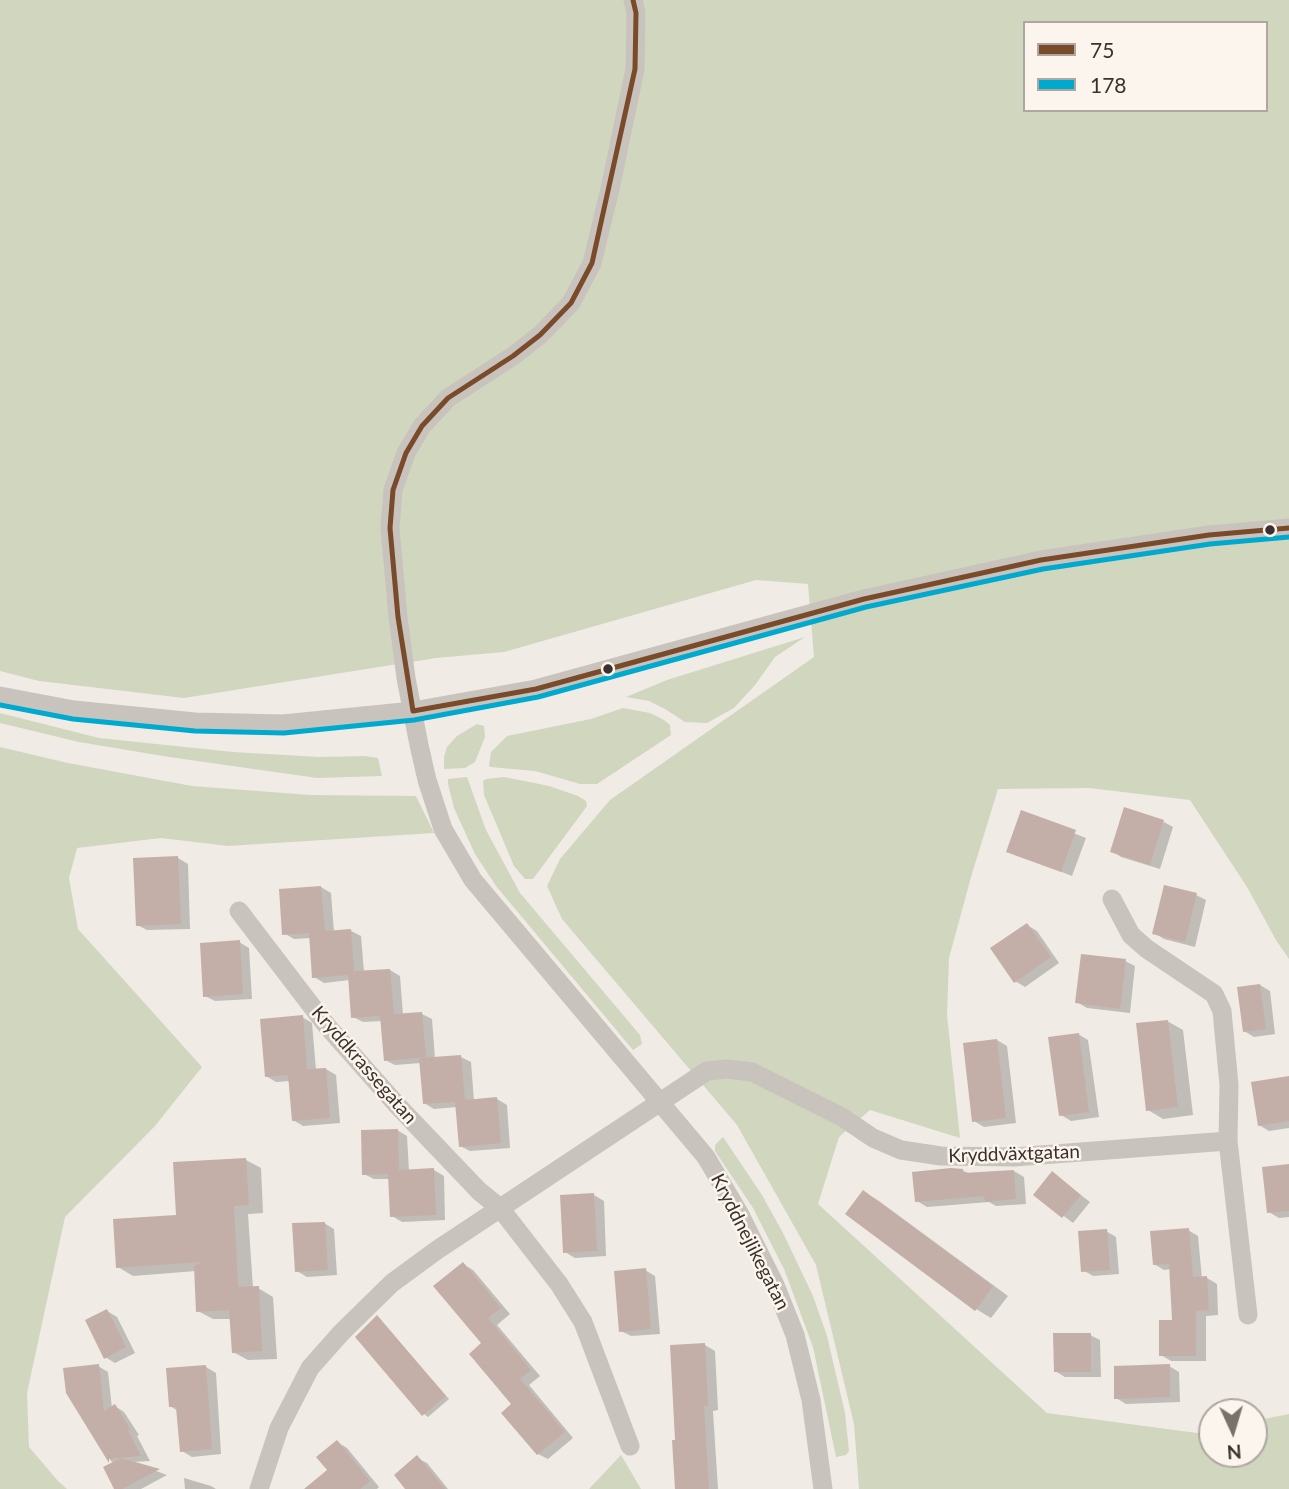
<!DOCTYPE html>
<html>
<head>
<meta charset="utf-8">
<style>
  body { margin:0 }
  #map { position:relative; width:1289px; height:1489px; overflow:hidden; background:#f0ebe5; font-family:Lato,sans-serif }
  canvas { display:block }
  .legend { position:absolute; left:1023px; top:21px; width:245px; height:91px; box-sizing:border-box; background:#fbf5ee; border:2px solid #aea6a0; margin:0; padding:9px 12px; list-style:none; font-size:21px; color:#3b302b }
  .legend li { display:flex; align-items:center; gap:14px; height:35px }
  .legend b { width:35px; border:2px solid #aea6a0 }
  .north { position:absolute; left:1198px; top:1398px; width:70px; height:70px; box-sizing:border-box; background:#fbf5ee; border:2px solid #aea6a0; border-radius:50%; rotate:176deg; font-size:19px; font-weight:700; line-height:28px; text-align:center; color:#3b302b }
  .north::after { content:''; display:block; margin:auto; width:24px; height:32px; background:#7a716c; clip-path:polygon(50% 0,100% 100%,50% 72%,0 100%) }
</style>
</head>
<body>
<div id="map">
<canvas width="1289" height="1489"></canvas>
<ul class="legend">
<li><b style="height:9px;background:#7a4b2a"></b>75</li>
<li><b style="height:9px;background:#00a9ce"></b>178</li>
</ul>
<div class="north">N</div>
</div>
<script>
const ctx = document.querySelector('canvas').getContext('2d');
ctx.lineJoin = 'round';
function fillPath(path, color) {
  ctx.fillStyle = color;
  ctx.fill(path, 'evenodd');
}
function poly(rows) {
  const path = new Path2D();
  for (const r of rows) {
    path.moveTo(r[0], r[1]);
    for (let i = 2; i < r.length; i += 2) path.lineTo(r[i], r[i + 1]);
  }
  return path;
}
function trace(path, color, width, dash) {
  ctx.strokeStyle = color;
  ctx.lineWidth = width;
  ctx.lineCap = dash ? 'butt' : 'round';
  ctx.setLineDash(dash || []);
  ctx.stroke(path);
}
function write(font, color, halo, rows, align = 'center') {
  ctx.font = font + ' Lato,sans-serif';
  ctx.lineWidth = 5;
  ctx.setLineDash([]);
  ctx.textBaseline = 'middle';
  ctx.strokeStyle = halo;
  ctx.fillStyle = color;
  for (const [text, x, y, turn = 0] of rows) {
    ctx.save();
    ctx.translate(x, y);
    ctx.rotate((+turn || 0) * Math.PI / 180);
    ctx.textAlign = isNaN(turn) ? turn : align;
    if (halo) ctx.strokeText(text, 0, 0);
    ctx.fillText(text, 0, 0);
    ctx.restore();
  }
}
const green = poly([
  [0,0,1289,0,1289,959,1276,940,1247,887,1190,800,1089,788,998,789,971,877,949,958,947,1015,960,1138,870,1110,839,1137,818,1204,1047,1413,1197,1433,1212,1430,1212,1454,1254,1454,1254,1421,1289,1414,1289,1489,859,1489,854,1424,816,1265,737,1125,562,919,547,886,560,859,610,800,814,657,808,584,756,580,504,652,436,658,184,698,39,681,0,671],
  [1025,23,1266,23,1266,110,1025,110],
  [805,637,775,657,755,685,734,708,707,723,685,722,665,709,649,701,626,697,667,680],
  [623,708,650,713,664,720,670,725,671,735,597,784,580,784,535,771,490,767,489,765,491,752,507,736,591,719],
  [0,713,99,738,233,752,319,757,365,756,378,758,382,776,317,778,169,757,79,742,0,723],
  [477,724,484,726,485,737,475,762,465,768,444,769,444,757,447,747,457,736],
  [0,747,68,763,192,786,310,795,416,796,434,833,228,846,161,838,77,848,69,878,78,929,202,1067,155,1126,65,1217,27,1393,29,1447,58,1481,67,1489,0,1489],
  [467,777,486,830,520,893,640,1035,642,1044,633,1050,496,886,475,854,454,808,448,784,448,779],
  [504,777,549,786,578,796,586,801,587,806,533,879,525,879,514,866,484,795,483,781,486,779],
  [723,1137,762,1195,783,1233,813,1296,827,1336,845,1413,849,1451,846,1455,836,1457,813,1347,784,1269,753,1208,715,1151,715,1145],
  [621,1455,641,1489,589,1489]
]);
const shadow = poly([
  [1022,813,1086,838,1072,876,1008,851],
  [1164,822,1173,827,1160,869,1121,857,1112,851],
  [178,858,188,864,190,929,147,930,137,925],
  [321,887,331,893,334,932,351,931,361,936,364,972,390,970,400,976,403,1015,422,1014,432,1019,435,1059,461,1057,471,1062,474,1101,497,1099,507,1105,510,1148,470,1151,460,1146,457,1107,434,1109,424,1103,421,1063,395,1065,385,1060,382,1021,363,1022,353,1017,350,980,324,983,314,977,311,938,294,939,284,933],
  [1196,895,1206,900,1195,947,1164,939,1154,933],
  [1027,925,1037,931,1059,963,1025,987,1015,981],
  [239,942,249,948,252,999,215,1001,205,996],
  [1125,961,1135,966,1130,1013,1087,1008,1077,1002],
  [1260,985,1270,991,1275,1034,1254,1037,1244,1031],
  [302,1017,312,1023,316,1070,326,1069,336,1075,340,1123,303,1126,293,1120,290,1081,276,1082,266,1076],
  [1167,1021,1183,1030,1193,1115,1163,1119,1148,1110],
  [1078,1034,1088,1040,1099,1117,1071,1121,1061,1115],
  [997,1040,1007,1046,1016,1123,984,1127,974,1121],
  [1289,1078,1289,1128,1269,1131,1259,1125],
  [397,1130,407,1136,409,1171,434,1170,444,1176,445,1220,402,1222,392,1216,390,1179,374,1179,364,1174],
  [246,1160,261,1168,263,1213,248,1214,253,1288,258,1288,273,1297,277,1359,248,1360,233,1352,232,1319,213,1319,198,1311,196,1271,133,1276,118,1267],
  [1289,1165,1289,1217,1279,1218,1269,1212],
  [962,1170,970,1174,1014,1171,1024,1177,1026,1204,996,1206,989,1202,927,1207,917,1201],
  [1052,1173,1090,1202,1073,1223,1035,1194],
  [864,1192,879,1201,1008,1296,991,1318,976,1309],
  [594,1195,604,1201,606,1256,575,1258,565,1252],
  [324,1223,334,1229,337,1275,307,1277,297,1271],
  [1188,1230,1198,1236,1202,1279,1207,1278,1217,1284,1218,1315,1206,1316,1206,1361,1171,1361,1161,1355,1174,1322,1171,1269,1164,1270,1154,1264],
  [1106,1231,1116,1237,1119,1274,1093,1276,1083,1270],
  [463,1264,473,1270,510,1314,497,1325,540,1376,529,1385,573,1438,548,1459,538,1454,484,1344],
  [645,1270,655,1276,660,1334,631,1336,621,1331],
  [107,1311,117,1317,135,1353,115,1363,105,1357],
  [377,1317,449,1399,428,1417,424,1414],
  [1090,1335,1100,1340,1101,1377,1065,1377,1055,1371],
  [705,1345,715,1351,718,1410,713,1411,718,1489,676,1489,677,1441],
  [98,1366,108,1372,112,1408,115,1406,124,1412,139,1435,137,1436,150,1461,132,1462,167,1475,141,1489,116,1489,114,1463,111,1461,67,1392],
  [1169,1366,1179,1372,1180,1402,1126,1404,1116,1398],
  [206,1367,216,1373,221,1454,192,1457,182,1451,178,1411,170,1406],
  [337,1442,347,1448,379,1487,377,1489,307,1489,329,1470],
  [417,1458,427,1463,448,1489,407,1489],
  [184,1478,211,1486,216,1489,185,1489]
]);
const building = poly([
  [1124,807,1164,820,1150,865,1110,852],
  [1021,810,1076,830,1061,872,1006,852],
  [178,856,181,924,136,926,133,858],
  [1164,885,1197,893,1185,942,1152,934],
  [321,886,325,931,351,929,354,971,390,969,394,1014,422,1012,426,1057,384,1061,380,1016,351,1018,348,975,312,978,309,933,282,935,279,889],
  [1027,923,1051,957,1014,983,990,948],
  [240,940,243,994,203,997,200,943],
  [1081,954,1126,959,1120,1009,1075,1003],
  [1260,984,1266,1029,1243,1032,1237,987],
  [303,1015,307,1069,326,1068,330,1118,292,1121,288,1075,265,1077,260,1019],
  [1168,1020,1178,1107,1146,1111,1136,1023],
  [1079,1033,1089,1112,1059,1116,1048,1037],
  [997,1039,1006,1118,972,1122,963,1043],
  [461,1055,465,1100,497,1097,501,1143,459,1147,455,1102,423,1104,419,1058],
  [1289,1076,1289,1121,1258,1126,1251,1082],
  [398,1129,399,1170,434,1168,436,1215,390,1217,388,1174,362,1175,361,1130],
  [246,1158,249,1205,234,1206,238,1287,259,1286,262,1351,232,1353,229,1310,196,1312,194,1266,201,1262,116,1268,113,1219,176,1215,173,1162],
  [1289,1164,1289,1211,1267,1213,1262,1167],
  [951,1168,963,1169,963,1173,1014,1170,1016,1199,985,1202,984,1196,915,1202,912,1172],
  [1052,1171,1081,1195,1062,1218,1033,1195],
  [863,1190,993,1286,975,1311,845,1214],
  [594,1193,597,1251,563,1253,560,1195],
  [325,1222,328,1270,295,1272,292,1223],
  [1189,1228,1193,1277,1207,1276,1209,1310,1196,1311,1196,1356,1159,1356,1159,1320,1172,1320,1169,1264,1153,1265,1150,1231],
  [1107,1229,1110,1270,1081,1272,1078,1231],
  [463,1262,501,1308,488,1318,531,1370,520,1379,565,1432,537,1455,501,1413,511,1404,469,1354,481,1343,433,1286],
  [646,1268,651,1329,619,1332,614,1271],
  [107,1309,126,1347,104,1359,85,1320],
  [377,1315,446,1396,422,1416,355,1337],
  [1053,1333,1091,1333,1091,1372,1054,1372],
  [705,1343,708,1406,704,1406,709,1489,675,1489,672,1440,675,1440,670,1345],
  [99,1364,104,1411,115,1404,130,1429,128,1430,141,1456,109,1459,109,1463,66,1393,63,1368],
  [1170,1364,1170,1397,1114,1399,1114,1366],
  [206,1365,212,1449,180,1452,176,1407,169,1407,166,1368],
  [337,1440,370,1481,360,1489,304,1489,327,1470,316,1457],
  [417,1455,445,1489,405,1489,394,1475],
  [121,1458,160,1469,122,1489,114,1489,103,1467]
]);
const street = poly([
  [633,0,636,13,635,69,610,189,592,263,571,303,540,335,513,356,448,398,422,426,406,453,393,490,390,528,398,617,406,678,419,745,427,780,443,829,473,880,706,1157,739,1213,775,1285,795,1335,811,1400,823,1489],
  [0,696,74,710,195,722,283,724,413,711,536,689,864,599,1041,560,1209,535,1289,528],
  [239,911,327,1026,397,1105,479,1191,500,1208,559,1284,583,1322,630,1446],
  [1228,1141,1248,1315],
  [259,1489,279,1428,310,1368,341,1333,392,1283,437,1250,707,1071,727,1069,752,1072,842,1117,873,1138,901,1150,941,1156,1014,1157,1228,1141,1229,1085,1222,1011,1214,994,1147,949,1131,935,1112,899]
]);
const bus1 = poly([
  [413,711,536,689,864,599,1041,560,1209,535,1289,528],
  [413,711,398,617,390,528,393,490,406,453,422,426,448,398,513,356,540,335,571,303,592,263,635,69,636,13,633,0]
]);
const bus2 = poly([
  [0,705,73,719,195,731,284,733,414,720,538,697,866,607,1043,569,1210,544,1289,537]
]);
const markers = [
  [1270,530,6,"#3b302b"],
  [608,669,6,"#3b302b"]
];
const streetNames = [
  ["Kryddkrassegatan",364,1065,49],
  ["Kryddväxtgatan",1014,1154,-2],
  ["Kryddnejlikegatan",750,1242,63]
];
fillPath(green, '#d1d6bf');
fillPath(shadow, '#0003');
fillPath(building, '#c3afa7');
trace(street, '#c9c3be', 19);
trace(bus1, '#7a4b2a', 5);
trace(bus2, '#00a9ce', 5);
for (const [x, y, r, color] of markers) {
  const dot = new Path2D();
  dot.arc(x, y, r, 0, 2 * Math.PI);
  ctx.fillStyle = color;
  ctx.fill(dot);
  trace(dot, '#fbf5ee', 2.5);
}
write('19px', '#3b302b', '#fbf5ee', streetNames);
</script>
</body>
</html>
